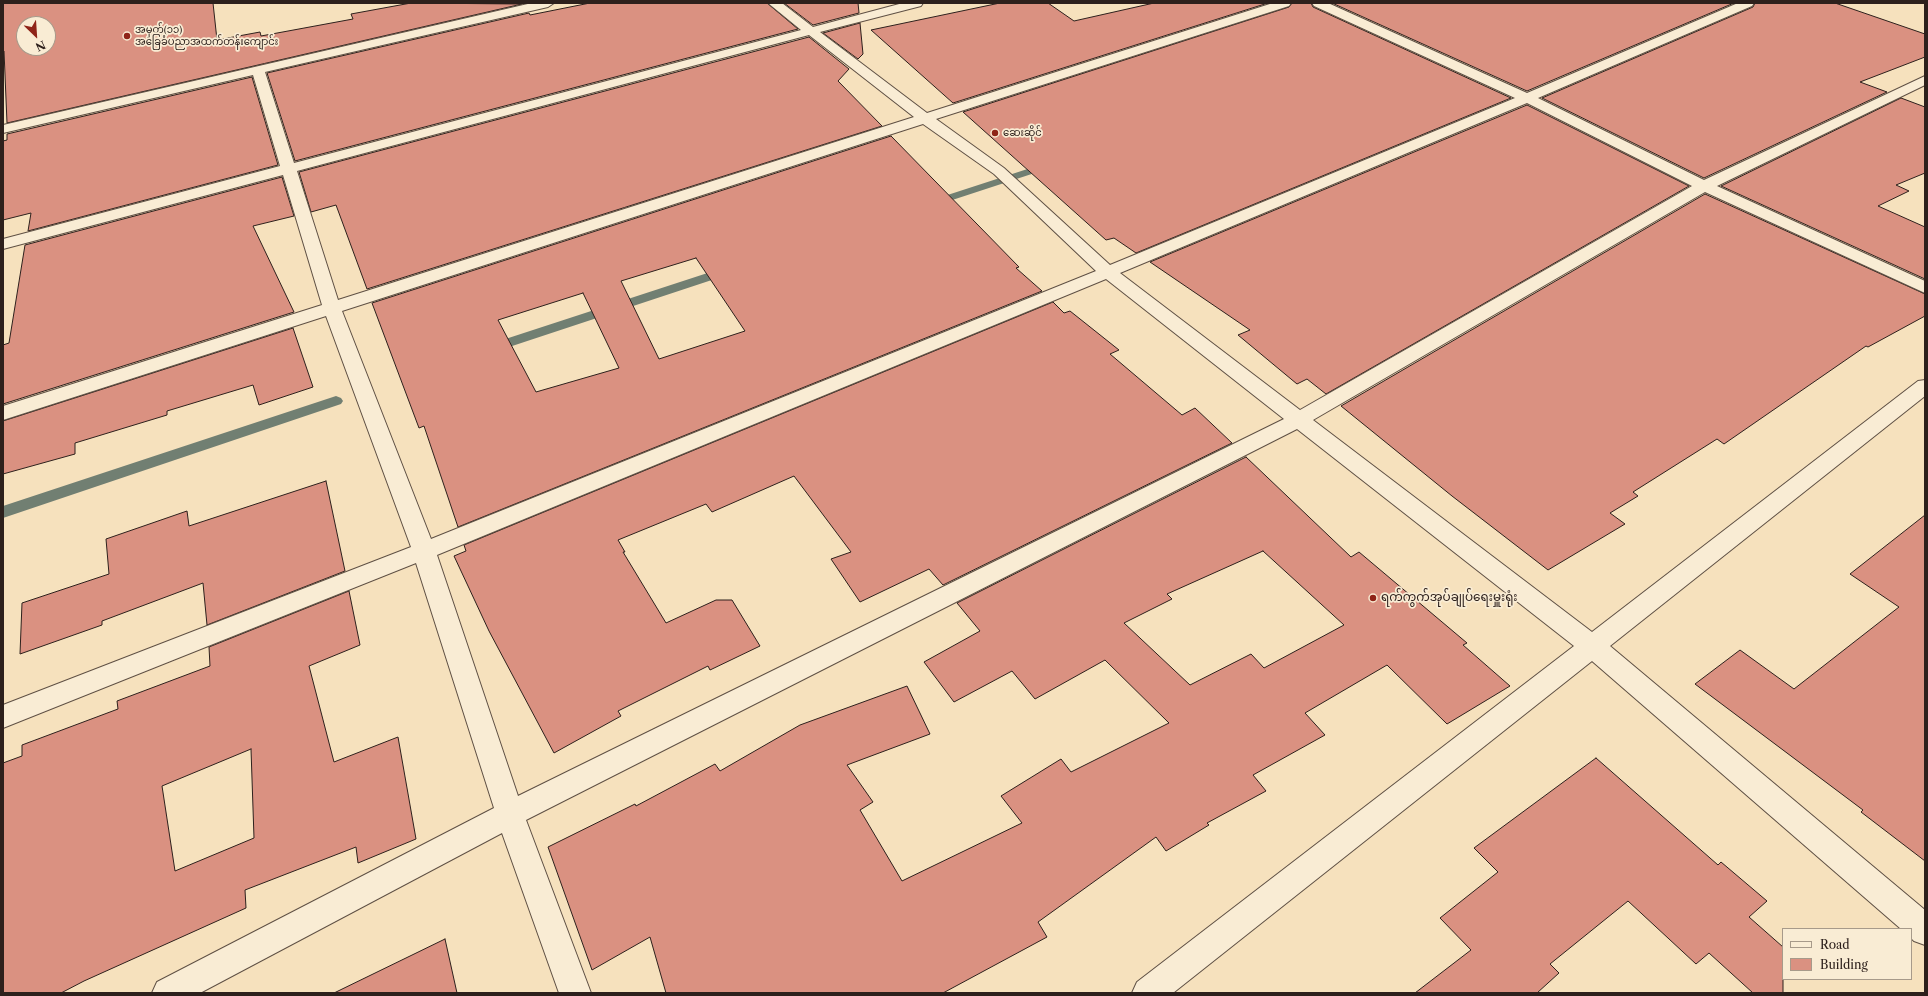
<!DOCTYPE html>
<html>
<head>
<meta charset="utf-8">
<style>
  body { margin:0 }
  #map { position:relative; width:1928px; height:996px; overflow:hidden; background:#f6e1bd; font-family:"Libre Caslon Text",serif }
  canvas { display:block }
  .frame { position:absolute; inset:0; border:4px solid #2d201c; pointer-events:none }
  .legend { position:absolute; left:1782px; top:928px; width:130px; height:52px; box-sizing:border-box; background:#f9ecd4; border:1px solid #a79a8a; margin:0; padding:5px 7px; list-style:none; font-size:12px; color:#2d201c }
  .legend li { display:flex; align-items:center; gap:8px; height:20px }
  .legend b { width:20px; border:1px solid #a79a8a }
  .north { position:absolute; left:16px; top:16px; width:40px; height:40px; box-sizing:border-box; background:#f9ecd4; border:1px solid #a79a8a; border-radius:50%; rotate:155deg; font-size:11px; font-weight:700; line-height:16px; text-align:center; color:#2d201c }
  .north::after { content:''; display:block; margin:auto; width:14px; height:18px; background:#8f2418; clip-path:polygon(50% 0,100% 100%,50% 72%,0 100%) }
</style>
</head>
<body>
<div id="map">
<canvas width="1928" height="996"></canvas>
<div class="frame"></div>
<ul class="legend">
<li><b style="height:5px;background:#f9ecd4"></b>Road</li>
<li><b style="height:11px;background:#da9181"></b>Building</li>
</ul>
<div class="north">N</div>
</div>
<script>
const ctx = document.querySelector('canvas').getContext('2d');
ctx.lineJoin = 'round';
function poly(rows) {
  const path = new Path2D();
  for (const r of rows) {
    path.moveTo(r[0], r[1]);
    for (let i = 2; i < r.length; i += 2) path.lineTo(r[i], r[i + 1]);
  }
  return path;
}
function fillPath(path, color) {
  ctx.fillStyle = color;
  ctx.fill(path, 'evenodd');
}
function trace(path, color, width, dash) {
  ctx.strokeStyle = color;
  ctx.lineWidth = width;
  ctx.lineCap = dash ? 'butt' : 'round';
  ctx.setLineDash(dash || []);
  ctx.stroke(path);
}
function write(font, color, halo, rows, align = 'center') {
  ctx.font = font + ' "Libre Caslon Text","Noto Sans Myanmar",serif';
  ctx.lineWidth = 3.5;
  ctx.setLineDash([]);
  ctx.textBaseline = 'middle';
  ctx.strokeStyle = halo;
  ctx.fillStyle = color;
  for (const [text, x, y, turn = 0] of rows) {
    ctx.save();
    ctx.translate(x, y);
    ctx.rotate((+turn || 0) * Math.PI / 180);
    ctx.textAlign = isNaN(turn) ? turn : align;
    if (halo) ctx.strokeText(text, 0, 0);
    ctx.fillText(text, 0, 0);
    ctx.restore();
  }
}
const stream = poly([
  [1049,162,1053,163,1055,165,1053,167,934,206,930,208,924,204,926,202,1049,162],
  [729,266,733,267,735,270,733,273,494,352,484,352,482,349,484,346,729,266],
  [336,396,341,398,343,401,341,404,3,518,3,506,336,396]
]);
const building = poly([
  [3,3,213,3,217,40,260,32,261,36,353,19,351,14,411,3,522,4,7,123,4,51,3,52,3,3],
  [24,24,48,24,48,48,24,48,24,24],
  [590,3,767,3,798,29,295,161,267,73,529,13,530,15,590,3],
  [784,3,858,3,859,13,813,25,784,3],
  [1000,3,1048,3,1074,21,1154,3,1268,3,953,103,871,30,1000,3],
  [1292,3,1311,3,1313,7,1511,98,1136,253,1114,238,1106,240,963,112,1289,7,1292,3],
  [1332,3,1734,3,1527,91,1332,3],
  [1755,3,1835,3,1925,34,1925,57,1860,82,1887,92,1704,178,1542,98,1753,7,1755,3],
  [860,23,863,54,858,59,823,33,860,23],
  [809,37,849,69,838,81,882,126,367,289,336,205,311,212,299,172,809,37],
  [252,77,278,165,28,231,31,213,3,220,3,141,7,140,7,134,252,77],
  [1901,98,1925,107,1925,173,1896,185,1909,191,1878,206,1925,227,1925,279,1721,186,1901,98],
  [1527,105,1689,186,1326,394,1307,379,1297,384,1238,335,1250,330,1150,262,1527,105],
  [891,136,1019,267,1016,268,1042,291,458,527,424,426,419,428,372,303,891,136],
  [696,258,745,331,659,359,621,281,696,258],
  [583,293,619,368,536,392,498,320,583,293],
  [282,177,294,216,253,226,294,312,3,404,3,345,9,343,25,245,282,177],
  [1705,194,1925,294,1925,316,1868,347,1866,346,1724,444,1717,439,1633,492,1638,496,1610,513,1625,524,1548,570,1452,496,1341,406,1705,194],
  [1053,302,1064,313,1070,311,1119,350,1110,354,1182,415,1195,408,1232,443,943,585,929,569,860,602,831,559,851,552,794,476,712,512,706,504,618,540,625,552,623,552,666,623,716,600,732,600,760,646,710,670,708,666,618,711,621,716,554,753,489,631,454,556,466,551,464,545,1053,302],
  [293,328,313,387,259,405,253,385,167,411,167,415,75,443,75,454,3,474,3,421,293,328],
  [1246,457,1351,557,1359,552,1467,643,1463,645,1510,686,1447,724,1387,665,1305,713,1325,735,1253,775,1266,791,1207,823,1209,825,1166,851,1156,837,1038,922,1047,937,943,993,666,993,650,937,592,970,548,847,635,804,636,806,715,764,720,771,800,725,907,686,930,734,847,765,873,802,860,810,902,881,1022,823,1001,796,1061,759,1071,772,1169,723,1105,660,1035,699,1012,671,954,702,924,662,980,631,957,603,1246,457],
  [1263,551,1344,625,1264,668,1251,654,1190,685,1124,623,1172,599,1167,594,1263,551],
  [326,481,345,571,207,625,203,583,102,621,102,625,20,654,22,603,109,574,106,539,187,511,189,526,326,481],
  [1925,515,1925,861,1861,812,1863,810,1695,684,1740,650,1794,689,1899,607,1850,574,1925,515],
  [349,591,360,645,309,666,334,762,398,737,416,839,358,863,356,847,245,890,246,908,84,981,61,993,3,993,3,763,22,756,22,745,118,709,117,701,210,666,209,647,349,591],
  [251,749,254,838,175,871,162,786,251,749],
  [1596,758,1718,865,1721,862,1767,901,1749,917,1783,947,1783,993,1753,993,1709,953,1696,964,1628,901,1550,964,1559,973,1537,993,1415,993,1471,950,1440,918,1498,872,1474,848,1596,758],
  [445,939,457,993,334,993,445,939]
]);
const minor = poly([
  [532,3,554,3,548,7,265,72,294,163,801,30,768,3,782,3,813,27,903,3,923,3,921,6,820,32,927,113,1273,3,1291,3,1289,6,936,119,1004,168,1110,265,1515,98,1314,6,1312,3,1328,3,1527,93,1738,3,1754,3,1752,6,1538,98,1704,180,1925,76,1925,85,1717,186,1925,281,1925,293,1705,192,1313,420,1592,632,1918,381,1925,380,1925,396,1610,646,1925,910,1925,945,1914,941,1911,938,1911,929,1901,929,1592,661,1173,993,1132,993,1137,982,1574,646,1297,429,526,820,591,993,559,993,502,833,200,993,152,993,157,982,494,808,416,563,3,728,3,705,411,547,326,316,3,420,3,406,322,305,283,175,3,249,3,239,280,166,253,75,3,133,3,125,532,3],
  [809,35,914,117,338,300,297,171,809,35],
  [1527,103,1692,186,1300,410,1120,273,1527,103],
  [923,124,994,174,1096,271,431,539,342,311,923,124],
  [1106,279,1284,419,518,796,437,555,1106,279]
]);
const markers = [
  [127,36,4,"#8f2418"],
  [995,133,4,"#8f2418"],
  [1373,598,4,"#8f2418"]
];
const farPoinames = [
  ["အမှတ်(၁၁)",135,30],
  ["အခြေခံပညာအထက်တန်းကျောင်း",135,42],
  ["ဆေးဆိုင်",1003,133]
];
const poiNames = [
  ["ရက်ကွက်အုပ်ချုပ်ရေးမှူးရုံး",1381,598]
];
fillPath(stream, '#717f72');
fillPath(building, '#da9181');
trace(building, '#2d201c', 1);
trace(minor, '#5f5044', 2);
fillPath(minor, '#f9ecd4');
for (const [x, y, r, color] of markers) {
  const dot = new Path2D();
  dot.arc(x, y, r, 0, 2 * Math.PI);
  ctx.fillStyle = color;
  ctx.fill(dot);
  trace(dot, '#f9ecd4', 1.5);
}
write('10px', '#2d201c', '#f9ecd4', farPoinames, 'left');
write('12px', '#2d201c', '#f9ecd4', poiNames, 'left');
</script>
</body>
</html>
